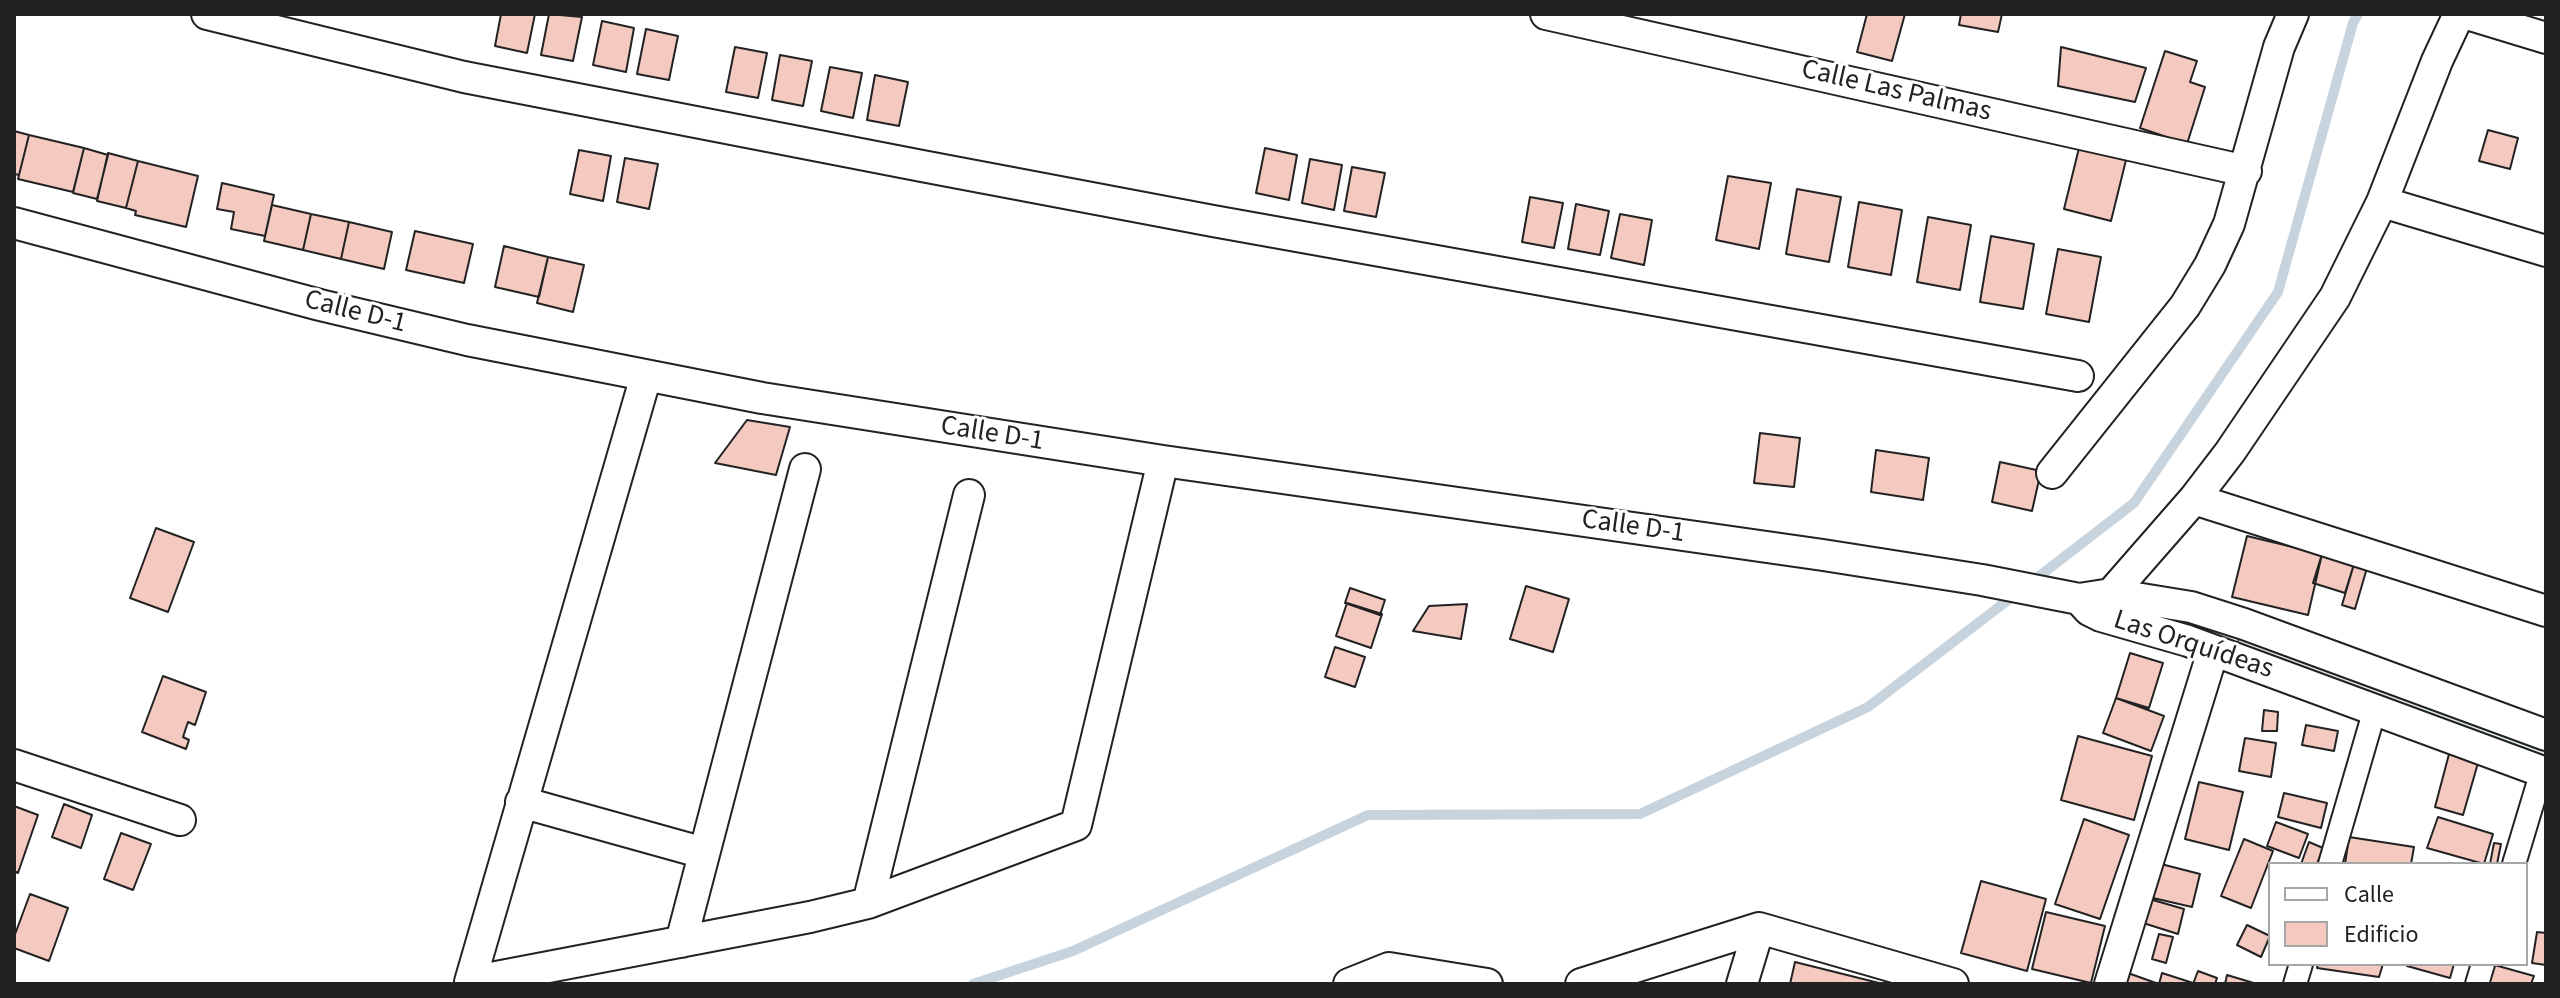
<!DOCTYPE html>
<html>
<head>
<meta charset="utf-8">
<style>
  body { margin:0 }
  #map { position:relative; width:2560px; height:998px; overflow:hidden; background:#fff; font-family:"Source Sans 3",sans-serif }
  canvas { display:block }
  .frame { position:absolute; inset:0; border:16px solid #222; pointer-events:none }
  .legend { position:absolute; left:2268px; top:862px; width:260px; height:104px; box-sizing:border-box; background:#fff; border:2px solid #a7a7a7; margin:0; padding:10px 14px; list-style:none; font-size:24px; color:#222 }
  .legend li { display:flex; align-items:center; gap:16px; height:40px }
  .legend b { width:40px; border:2px solid #a7a7a7 }
</style>
</head>
<body>
<div id="map">
<canvas width="2560" height="998"></canvas>
<div class="frame"></div>
<ul class="legend">
<li><b style="height:10px;background:#fff"></b>Calle</li>
<li><b style="height:22px;background:#f3c9c0"></b>Edificio</li>
</ul>
</div>
<script>
const ctx = document.querySelector('canvas').getContext('2d');
ctx.lineJoin = 'round';
function fillPath(path, color) {
  ctx.fillStyle = color;
  ctx.fill(path, 'evenodd');
}
function poly(rows) {
  const path = new Path2D();
  for (const r of rows) {
    path.moveTo(r[0], r[1]);
    for (let i = 2; i < r.length; i += 2) path.lineTo(r[i], r[i + 1]);
  }
  return path;
}
function trace(path, color, width, dash) {
  ctx.strokeStyle = color;
  ctx.lineWidth = width;
  ctx.lineCap = dash ? 'butt' : 'round';
  ctx.setLineDash(dash || []);
  ctx.stroke(path);
}
function write(font, color, halo, rows, align = 'center') {
  ctx.font = font + ' "Source Sans 3",sans-serif';
  ctx.lineWidth = 6;
  ctx.setLineDash([]);
  ctx.textBaseline = 'middle';
  ctx.strokeStyle = halo;
  ctx.fillStyle = color;
  for (const [text, x, y, turn = 0] of rows) {
    ctx.save();
    ctx.translate(x, y);
    ctx.rotate((+turn || 0) * Math.PI / 180);
    ctx.textAlign = isNaN(turn) ? turn : align;
    if (halo) ctx.strokeText(text, 0, 0);
    ctx.fillText(text, 0, 0);
    ctx.restore();
  }
}
const green = poly([
  [2239,638,2546,745,2546,763,2237,645,2239,638]
]);
const stream = poly([
  [2029,584,2134,503,2278,292,2353,23,2358,14],
  [973,984,1073,951,1368,815,1640,814,1868,707,2016,594]
]);
const building = poly([
  [501,14,535,14,527,53,495,46,501,14],
  [549,14,582,17,573,61,541,55,549,14],
  [1867,14,1905,14,1892,61,1857,52,1867,14],
  [1961,14,2002,14,1998,32,1959,25,1961,14],
  [602,21,634,28,626,72,593,65,602,21],
  [646,29,678,36,669,80,637,74,646,29],
  [735,47,767,53,758,98,726,92,735,47],
  [2061,47,2146,68,2135,102,2058,86,2061,47],
  [2165,51,2197,61,2190,82,2205,87,2187,144,2140,128,2165,51],
  [780,55,812,61,803,106,772,100,780,55],
  [830,67,862,73,853,118,821,111,830,67],
  [875,75,908,82,899,126,867,120,875,75],
  [2488,130,2518,138,2510,169,2479,161,2488,130],
  [14,131,29,135,19,175,14,174,14,131],
  [29,135,84,148,73,192,18,179,29,135],
  [84,148,108,155,97,199,73,193,84,148],
  [1265,148,1297,155,1289,200,1256,193,1265,148],
  [2079,148,2126,160,2111,221,2064,209,2079,148],
  [579,150,611,156,603,201,570,194,579,150],
  [108,153,138,161,126,208,97,201,108,153],
  [625,158,658,164,649,209,617,202,625,158],
  [1310,159,1342,165,1334,210,1302,203,1310,159],
  [138,161,198,176,186,227,135,215,136,211,126,208,138,161],
  [1352,167,1385,173,1376,217,1344,211,1352,167],
  [1728,176,1771,183,1759,249,1716,240,1728,176],
  [222,183,274,195,265,236,231,229,234,212,217,209,222,183],
  [1797,189,1841,197,1829,262,1786,254,1797,189],
  [1530,197,1563,203,1554,248,1522,242,1530,197],
  [1859,202,1902,210,1891,275,1848,267,1859,202],
  [1576,204,1609,211,1600,255,1568,249,1576,204],
  [272,205,311,214,303,250,264,241,272,205],
  [311,214,349,222,341,259,303,250,311,214],
  [1620,214,1652,220,1644,265,1611,258,1620,214],
  [1928,217,1971,225,1960,290,1917,282,1928,217],
  [349,222,392,232,384,269,341,259,349,222],
  [415,231,473,244,464,283,406,270,415,231],
  [1991,236,2034,244,2023,309,1980,302,1991,236],
  [504,246,548,257,539,297,495,287,504,246],
  [2058,249,2101,257,2089,322,2046,314,2058,249],
  [548,257,584,265,573,312,537,303,548,257],
  [747,420,790,427,776,475,715,463,747,420],
  [1760,433,1800,438,1794,487,1754,483,1760,433],
  [1876,450,1929,458,1923,500,1871,492,1876,450],
  [2000,462,2041,471,2032,511,1992,502,2000,462],
  [156,528,194,542,168,612,130,598,156,528],
  [2247,536,2322,554,2308,615,2232,597,2247,536],
  [2322,554,2354,564,2345,593,2313,583,2322,554],
  [2354,564,2367,568,2355,609,2342,605,2354,564],
  [1526,586,1569,599,1553,652,1510,639,1526,586],
  [1350,588,1385,600,1380,615,1345,603,1350,588],
  [1347,603,1382,614,1371,648,1336,636,1347,603],
  [1467,604,1461,639,1413,631,1429,606,1467,604],
  [1335,647,1365,657,1355,687,1325,677,1335,647],
  [2130,653,2163,663,2149,708,2116,698,2130,653],
  [163,676,206,692,195,725,188,722,183,737,189,740,186,749,142,732,163,676],
  [2116,698,2164,716,2151,751,2103,733,2116,698],
  [2264,710,2278,712,2277,731,2262,731,2264,710],
  [2306,725,2338,731,2334,751,2302,745,2306,725],
  [2078,736,2152,756,2134,820,2061,800,2078,736],
  [2245,738,2276,743,2271,777,2239,771,2245,738],
  [2449,754,2478,763,2463,815,2435,807,2449,754],
  [2199,782,2243,792,2229,850,2185,839,2199,782],
  [2284,793,2327,803,2321,828,2278,817,2284,793],
  [64,804,92,815,81,848,52,837,64,804],
  [14,806,38,815,18,873,14,871,14,806],
  [2438,817,2493,834,2484,864,2427,848,2438,817],
  [2084,819,2129,835,2100,919,2055,904,2084,819],
  [2276,822,2308,834,2299,858,2267,846,2276,822],
  [121,833,151,844,133,890,104,879,121,833],
  [2349,837,2414,847,2411,864,2345,864,2349,837],
  [2244,839,2273,851,2251,908,2221,896,2244,839],
  [2309,842,2323,848,2317,864,2301,864,2309,842],
  [2494,843,2501,844,2497,864,2490,864,2494,843],
  [2161,864,2200,874,2192,907,2153,898,2161,864],
  [1981,881,2046,899,2027,971,1961,953,1981,881],
  [30,894,68,908,49,961,14,948,14,937,30,894],
  [2146,898,2184,909,2178,934,2140,922,2146,898],
  [2046,912,2105,926,2091,983,2032,969,2046,912],
  [2247,925,2270,936,2261,957,2237,945,2247,925],
  [2537,932,2546,933,2546,965,2532,963,2537,932],
  [2159,934,2173,937,2166,963,2152,959,2159,934],
  [1795,962,1883,984,1790,984,1795,962],
  [2318,964,2383,964,2379,977,2317,968,2318,964],
  [2408,964,2454,964,2450,978,2407,966,2408,964],
  [2491,964,2534,976,2531,984,2485,984,2491,964],
  [2198,971,2217,978,2215,984,2193,984,2198,971],
  [2125,972,2156,983,2156,984,2121,984,2125,972],
  [2162,973,2193,983,2193,984,2159,984,2162,973],
  [2227,975,2257,984,2225,984,2227,975]
]);
const pedestrian = poly([
  [2330,864,2375,709],
  [2514,864,2542,771],
  [2295,984,2301,964],
  [2477,984,2483,964]
]);
const minor = poly([
  [207,14,464,77,922,166,1213,221,2078,376],
  [1546,14,2246,171],
  [2467,14,2546,38],
  [2382,202,2546,251],
  [14,223,320,305,467,340,762,398,1163,461,1823,555,1982,580,2079,599,2111,594,2191,607,2244,624,2546,735],
  [646,376,470,982,810,917,868,903,1076,825,1163,461],
  [2052,473,2185,306,2210,265,2229,224,2279,47,2293,14],
  [2194,499,2546,611],
  [2111,594,2194,499,2230,452,2335,297,2382,202,2437,61,2459,14],
  [2079,599,2089,610,2101,616,2188,641,2546,773],
  [14,765,180,820],
  [521,802,704,853],
  [868,903,969,495],
  [681,942,805,469],
  [1349,984,1389,968,1487,984],
  [1581,984,1759,928,1953,984],
  [1742,984,1759,928],
  [2110,984,2213,651]
]);
const streetNames = [
  ["Calle Las Palmas",1896,92,13],
  ["Calle D-1",355,313,14],
  ["Calle D-1",992,435,9],
  ["Calle D-1",1633,528,8],
  ["Las Orquídeas",2193,646,18]
];
fillPath(green, '#e0efe3');
trace(green, '#6f6f6f', 2);
trace(stream, '#c7d3dd', 10);
fillPath(building, '#f3c9c0');
trace(building, '#222', 2);
trace(pedestrian, '#222', 26);
trace(minor, '#222', 34);
trace(pedestrian, '#fff', 22);
trace(minor, '#fff', 30);
write('28px', '#222', '#fff', streetNames);
</script>
</body>
</html>
